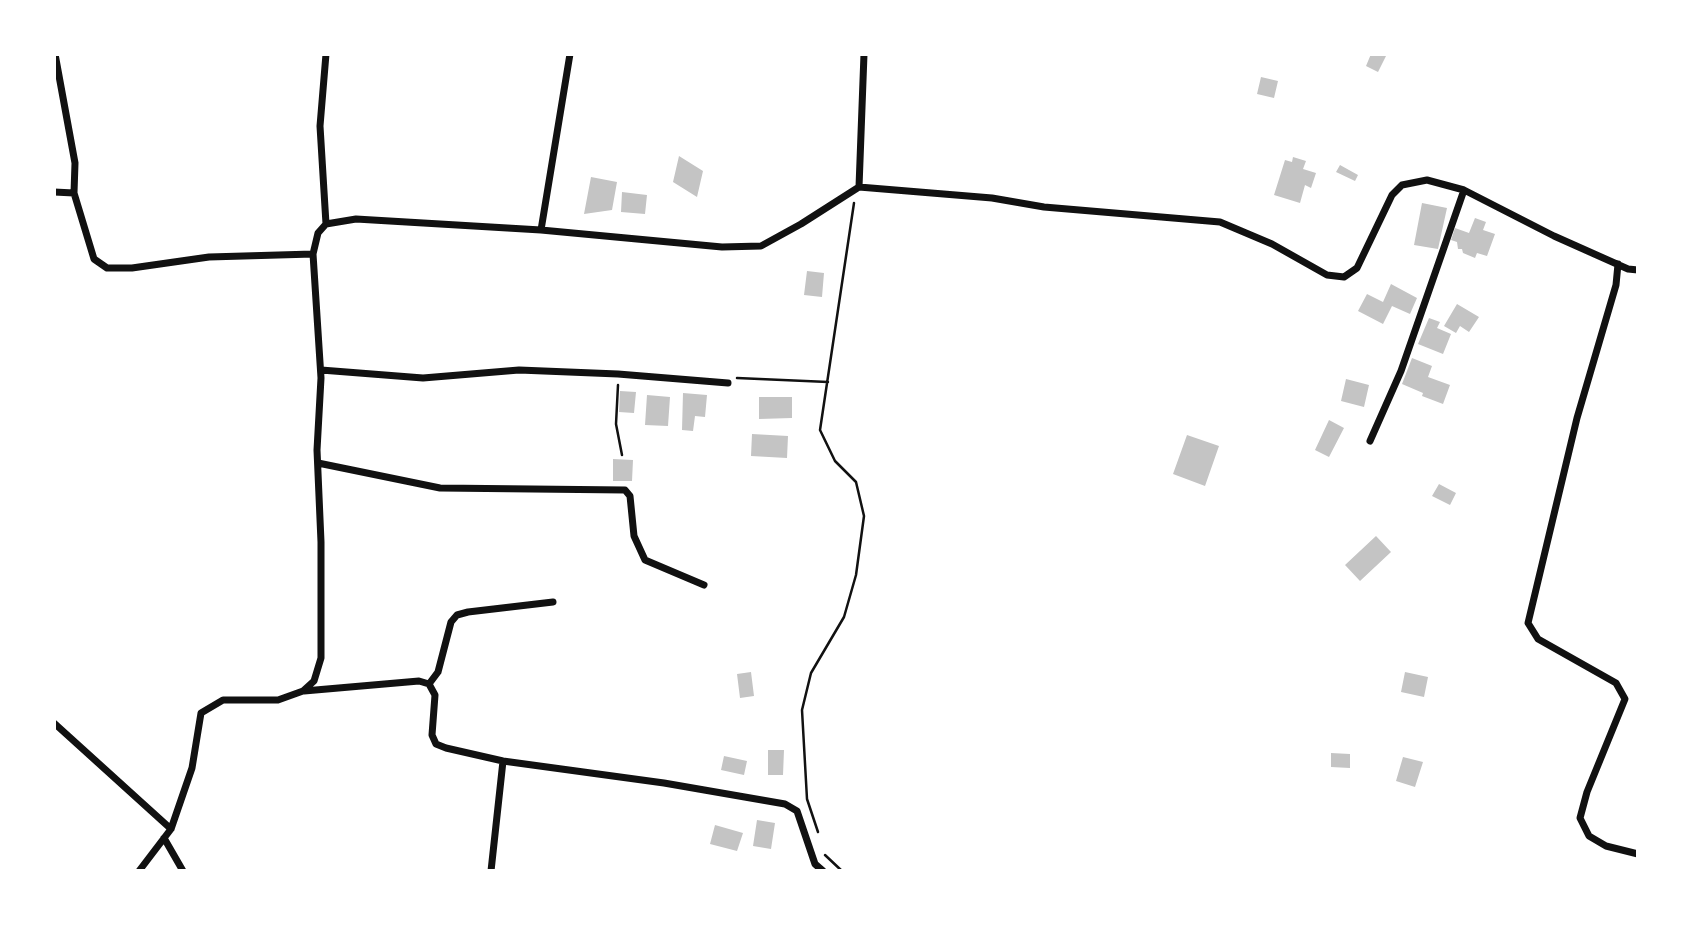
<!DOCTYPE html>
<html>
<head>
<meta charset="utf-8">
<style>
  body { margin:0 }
  #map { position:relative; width:1692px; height:925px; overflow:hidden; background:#fff; font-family:"Archivo Narrow",sans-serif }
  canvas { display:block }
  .frame { position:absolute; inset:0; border:56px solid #fff; pointer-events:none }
</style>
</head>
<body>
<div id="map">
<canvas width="1692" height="925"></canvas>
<div class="frame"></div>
</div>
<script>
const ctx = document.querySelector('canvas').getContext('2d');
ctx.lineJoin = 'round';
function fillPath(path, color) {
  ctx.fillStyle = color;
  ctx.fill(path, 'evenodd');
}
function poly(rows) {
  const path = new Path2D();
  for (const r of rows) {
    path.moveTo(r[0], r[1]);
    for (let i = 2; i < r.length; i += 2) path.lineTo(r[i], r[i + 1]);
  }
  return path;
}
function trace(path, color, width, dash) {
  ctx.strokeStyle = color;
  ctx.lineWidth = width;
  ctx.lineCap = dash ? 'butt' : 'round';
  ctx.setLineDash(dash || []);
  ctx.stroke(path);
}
const building = poly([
  [1371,54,1387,54,1378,72,1366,66],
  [1261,77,1278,81,1274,98,1257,94],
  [679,156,703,171,697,197,673,182],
  [1293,157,1306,161,1303,169,1316,173,1311,188,1305,185,1300,203,1274,195,1285,160,1292,162],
  [1340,165,1358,175,1355,181,1336,172],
  [591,177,617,182,612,210,584,214],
  [622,192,647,195,645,214,621,212],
  [1422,203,1447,208,1438,249,1414,245],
  [1475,218,1486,222,1483,230,1495,234,1487,256,1477,253,1475,258,1463,253,1462,249,1458,249,1457,242,1451,240,1455,228,1469,233],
  [807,271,824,273,822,297,804,295],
  [1391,284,1417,298,1410,314,1392,306,1383,324,1358,311,1367,294,1383,302],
  [1457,304,1479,317,1469,332,1460,326,1456,333,1444,326],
  [1429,318,1440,322,1437,328,1451,334,1443,354,1418,344],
  [1412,358,1432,366,1428,377,1450,385,1443,404,1422,396,1423,393,1402,384],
  [1346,379,1369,385,1364,407,1341,401],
  [620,391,636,392,634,413,619,412],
  [683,393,707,395,705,417,695,416,693,431,682,430],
  [647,395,670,397,668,426,645,425],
  [759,397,792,397,792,418,759,419],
  [1329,420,1344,428,1329,457,1315,450],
  [752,434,788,436,787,458,751,456],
  [1187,435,1219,446,1205,486,1173,474],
  [613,459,633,460,632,481,613,481],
  [1439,484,1456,493,1450,505,1432,496],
  [1376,536,1391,552,1360,581,1345,565],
  [751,672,754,696,740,698,737,674],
  [1405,672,1428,677,1424,697,1401,692],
  [768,750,784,750,783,775,768,775],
  [1331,753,1350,754,1350,768,1331,767],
  [724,756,747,761,744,775,721,770],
  [1403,757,1423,762,1415,787,1396,781],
  [757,820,775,823,771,849,753,846],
  [715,825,743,833,737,851,710,844]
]);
const path = poly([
  [737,378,828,382],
  [618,385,616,424,622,455],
  [818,832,807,799,802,710,811,673,844,617,856,575,864,516,856,482,835,461,820,430,854,203],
  [825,855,842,871]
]);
const minor = poly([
  [55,54,75,163,74,193],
  [859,187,864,54],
  [54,192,74,193,94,259,107,268,132,268,209,257,313,254],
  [326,224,320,126,326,54],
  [541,230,570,54],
  [1618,264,1616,285,1577,418,1528,623,1538,639,1616,683,1625,699,1587,792,1580,818,1589,836,1606,846,1638,854],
  [321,370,423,378,519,370,618,374,728,383],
  [1370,441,1401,371,1464,190],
  [318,463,440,488,625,490,630,496,634,536,645,560,704,585],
  [429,684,438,672,451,622,457,615,468,612,553,602],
  [304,691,419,681,429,684,435,695,432,735,436,744,446,748,503,761,664,783,785,804,797,811,815,864,823,871],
  [54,723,171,829],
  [164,838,183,871],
  [139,871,171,829,192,768,201,713,223,700,278,700,303,691,314,681,321,658,321,542,317,450,321,378,313,254,318,233,326,224,356,219,541,230,722,247,761,246,801,224,859,187,992,198,1044,207,1220,222,1272,244,1327,275,1344,277,1357,268,1392,195,1402,185,1427,180,1464,190,1554,236,1628,269,1638,270],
  [491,871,503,761]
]);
fillPath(building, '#c4c4c4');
trace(path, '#111', 2.5);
trace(minor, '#111', 7);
</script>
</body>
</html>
